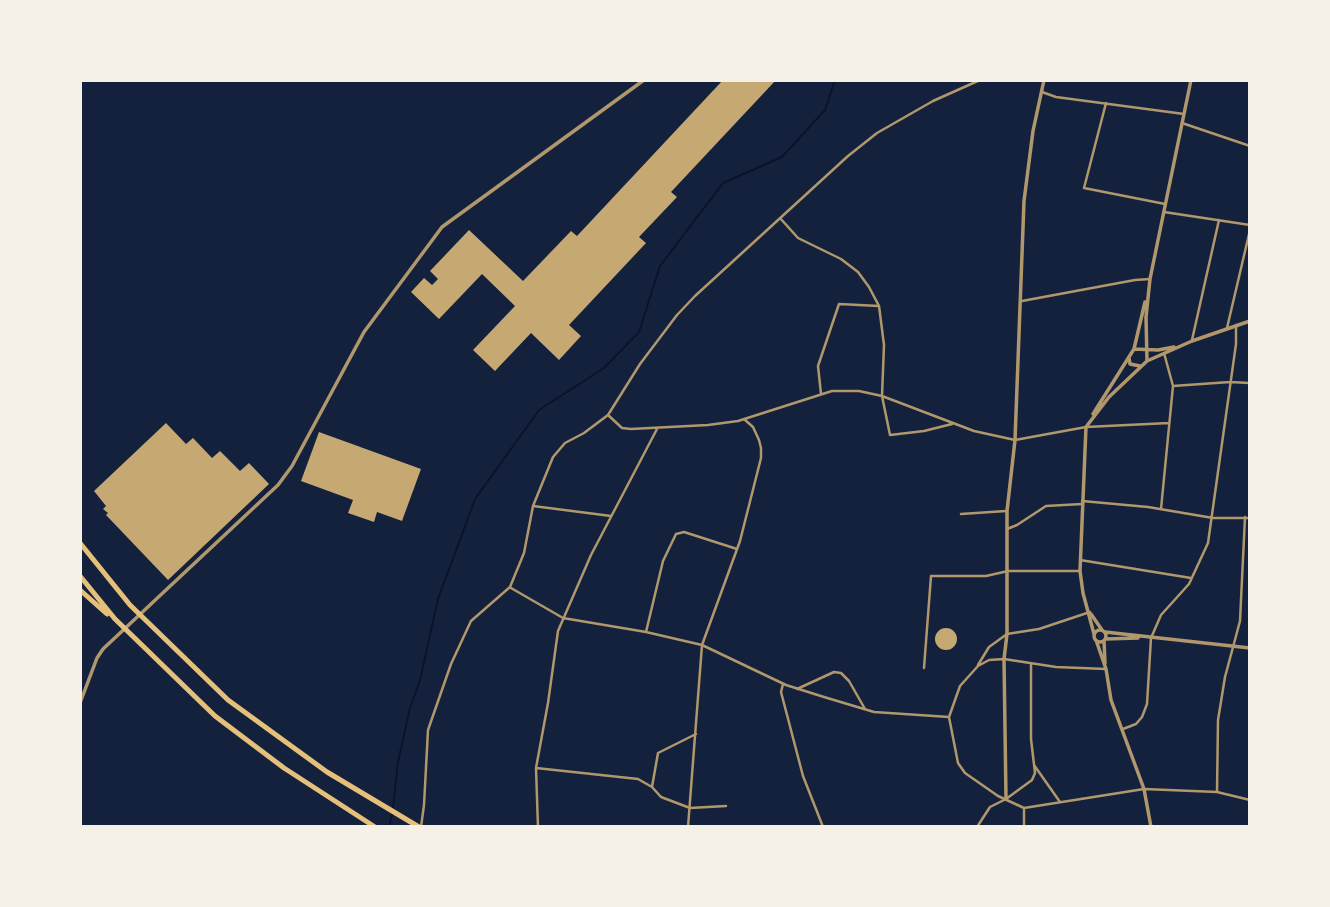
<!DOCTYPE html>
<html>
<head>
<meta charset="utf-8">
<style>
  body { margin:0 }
  #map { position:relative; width:1330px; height:907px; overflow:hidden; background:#14213d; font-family:Jost,sans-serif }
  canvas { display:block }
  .frame { position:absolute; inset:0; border:82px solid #f6f1e7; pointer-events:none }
</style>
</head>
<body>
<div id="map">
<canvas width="1330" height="907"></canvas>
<div class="frame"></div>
</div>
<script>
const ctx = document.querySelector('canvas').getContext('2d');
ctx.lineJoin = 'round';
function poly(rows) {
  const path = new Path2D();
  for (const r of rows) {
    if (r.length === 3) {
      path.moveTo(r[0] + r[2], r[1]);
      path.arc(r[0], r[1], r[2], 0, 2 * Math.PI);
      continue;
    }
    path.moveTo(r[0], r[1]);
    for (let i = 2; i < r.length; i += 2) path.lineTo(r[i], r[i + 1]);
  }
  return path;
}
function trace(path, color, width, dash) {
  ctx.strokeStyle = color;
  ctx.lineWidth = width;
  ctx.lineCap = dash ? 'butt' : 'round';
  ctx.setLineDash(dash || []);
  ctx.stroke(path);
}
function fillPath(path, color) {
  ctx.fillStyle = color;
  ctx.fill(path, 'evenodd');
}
const stream = poly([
  [393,808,398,762,410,708,420,680,438,599,475,499,539,410,604,368,639,332,660,266,723,183,782,157,825,110,835,80],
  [389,827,392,814]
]);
const building = poly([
  [723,80,776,80,671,192,677,197,639,237,646,243,569,325,581,336,559,360,531,333,495,371,473,350,515,306,482,274,439,319,411,292,424,278,432,285,438,279,430,271,469,230,523,281,571,231,577,236],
  [166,423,186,444,193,438,212,458,220,451,240,471,249,463,269,484,168,580,106,515,108,513,103,509,106,506,94,491],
  [319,432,421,469,402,521,377,512,374,522,348,513,353,500,301,481],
  [946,639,11]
]);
const minor = poly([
  [1042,92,1056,97,1184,114],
  [1106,103,1084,188,1165,204],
  [1182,123,1250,146],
  [1164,212,1250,225],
  [780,218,798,238,841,259,858,272,869,287,879,306,884,345,882,396,890,435,924,431,952,424],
  [1022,301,1135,280,1150,279],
  [1227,328,1250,230],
  [1192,340,1219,220],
  [1173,386,1230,382,1250,383],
  [821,394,818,366,839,304,879,306],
  [608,415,622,428,631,429,708,425,738,421,832,391,859,391,882,396,974,431,1015,440,1086,427,1169,423],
  [1082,501,1148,507,1213,518,1250,518],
  [533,506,611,516],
  [1161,509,1173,386,1164,353],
  [961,514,1006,511],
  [1007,529,1017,525,1046,506,1082,504],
  [1080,560,1191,578],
  [511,588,563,618,646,632,702,645,786,685,824,697,874,712,949,717],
  [646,632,663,561,676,534,684,532,737,549],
  [978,665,989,647,1007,634,1039,629,1090,612],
  [924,668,931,576,986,576,1008,571,1080,571],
  [1106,669,1056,667,1004,659,989,660,978,666,960,686,949,717,958,763,965,773,998,796,1024,808,1144,789,1217,792,1250,800],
  [783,684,781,692,803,776,823,827],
  [797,689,834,672,841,673,849,681,865,709],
  [1123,729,1136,724,1142,717,1147,704,1151,638,1161,615,1189,584,1208,543,1236,344,1236,325],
  [696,734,658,753,652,787,661,797,690,808,726,806],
  [1034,765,1060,802],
  [536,768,638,779,652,787],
  [1217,792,1218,720,1225,677,1240,621,1245,517],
  [1024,808,1024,827],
  [421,827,424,805,428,730,451,664,471,621,510,587,524,553,533,506,553,457,565,443,584,433,608,415,640,364,677,315,695,296,848,156,877,133,933,101,980,80],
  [538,827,536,768,548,703,558,631,591,555,657,429],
  [688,827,702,645,740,541,761,458,761,448,759,440,753,427,744,419],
  [977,827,990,807,1006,799,1032,780,1035,773,1031,739,1031,664]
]);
const tertiary = poly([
  [1134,349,1158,350,1174,347],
  [1129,358,1130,364,1140,366],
  [1147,361,1192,341,1250,321],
  [1093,414,1134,349,1145,302],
  [1091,614,1102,630],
  [1100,636,6],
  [1105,632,1250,648],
  [1094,634,1083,593,1080,571,1086,427,1109,397,1147,361,1146,317,1150,279,1191,80],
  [1105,639,1138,638],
  [1096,640,1106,669,1111,700,1144,789,1151,827],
  [1104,641,1105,663],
  [80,703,97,658,103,649,278,485,292,466,364,332,442,227,644,80],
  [1006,799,1004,659,1007,634,1007,511,1015,440,1024,201,1033,131,1044,80]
]);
const motorway = poly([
  [80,543,130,605,228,700,327,772,419,827],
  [80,576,115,619,215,716,284,768,375,827],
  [80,590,107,614]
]);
trace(stream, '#0b132b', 2);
fillPath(building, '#c6a872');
trace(minor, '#b1986c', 2.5);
trace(tertiary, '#b1986c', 3.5);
trace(motorway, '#e5c07b', 5);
</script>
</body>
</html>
